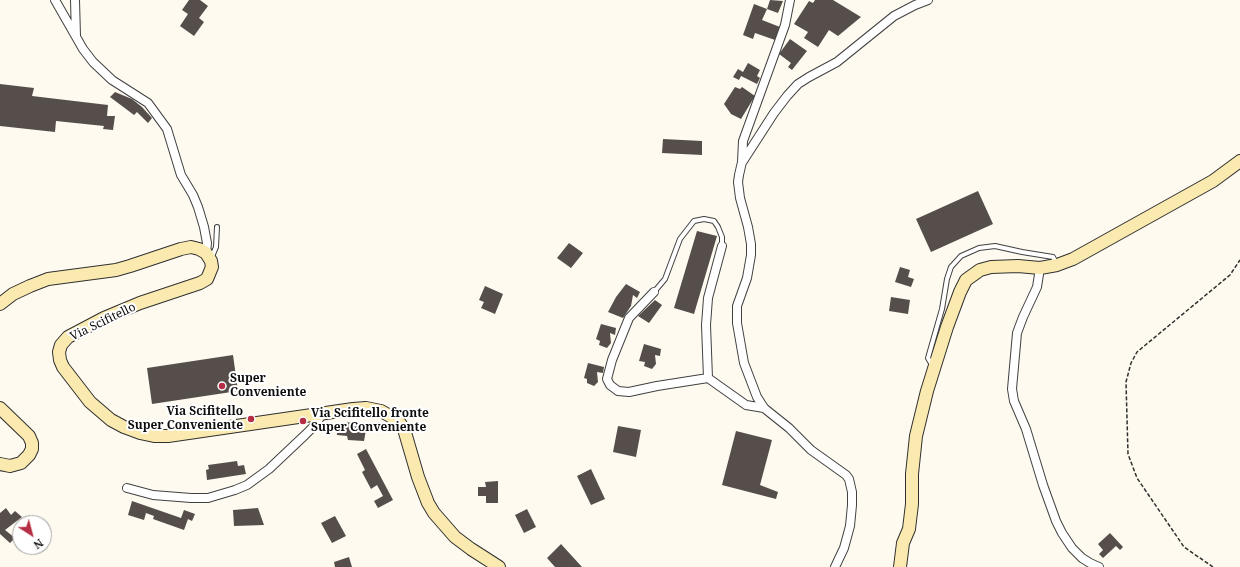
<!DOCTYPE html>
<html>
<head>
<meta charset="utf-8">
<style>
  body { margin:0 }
  #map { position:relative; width:1240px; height:567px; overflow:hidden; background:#fefaf0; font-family:"Noto Serif",serif }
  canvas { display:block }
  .north { position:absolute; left:12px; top:515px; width:40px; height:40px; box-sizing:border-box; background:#fff; border:1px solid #9f9f9f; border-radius:50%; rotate:144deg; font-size:11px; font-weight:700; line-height:16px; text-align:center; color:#0e0e0e }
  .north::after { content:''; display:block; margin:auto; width:14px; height:18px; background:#b62e43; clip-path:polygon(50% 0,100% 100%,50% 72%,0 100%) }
</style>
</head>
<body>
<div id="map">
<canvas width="1240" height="567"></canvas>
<div class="north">N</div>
</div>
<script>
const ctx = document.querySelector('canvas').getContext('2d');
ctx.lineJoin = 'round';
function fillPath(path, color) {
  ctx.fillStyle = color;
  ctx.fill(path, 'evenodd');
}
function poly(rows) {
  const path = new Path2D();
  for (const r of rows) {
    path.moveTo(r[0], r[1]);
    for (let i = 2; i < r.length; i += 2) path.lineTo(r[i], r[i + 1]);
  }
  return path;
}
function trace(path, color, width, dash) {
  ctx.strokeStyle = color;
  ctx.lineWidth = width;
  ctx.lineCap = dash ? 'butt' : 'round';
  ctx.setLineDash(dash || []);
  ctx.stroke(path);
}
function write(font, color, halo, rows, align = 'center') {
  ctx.font = font + ' "Noto Serif",serif';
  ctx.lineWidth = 4;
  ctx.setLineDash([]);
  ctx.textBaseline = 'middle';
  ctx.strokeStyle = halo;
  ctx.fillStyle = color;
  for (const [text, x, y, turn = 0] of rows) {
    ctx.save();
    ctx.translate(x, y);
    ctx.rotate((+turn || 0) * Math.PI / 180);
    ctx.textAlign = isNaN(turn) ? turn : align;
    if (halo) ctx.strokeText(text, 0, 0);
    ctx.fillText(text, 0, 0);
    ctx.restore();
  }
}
const building = poly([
  [189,0,200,0,208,6,199,18,204,22,194,36,180,26,188,14,182,10],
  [770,0,783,1,778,13,767,9],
  [815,0,833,0,861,17,838,36,829,30,818,47,804,38,808,32,794,24,809,1,813,3],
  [754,4,767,9,762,20,780,27,775,40,755,33,753,39,743,35],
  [790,39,807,51,792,70,788,67,791,63,779,54],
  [748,63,760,70,757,76,760,78,757,84,741,76,739,80,733,77,738,69,743,72],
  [0,84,34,88,32,96,108,105,107,116,115,116,113,130,103,129,104,126,56,121,55,132,0,126],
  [735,87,740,89,742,87,755,96,741,119,731,114,724,104],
  [115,92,132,99,142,107,152,118,148,123,137,112,134,115,110,97],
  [663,139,702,141,702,155,662,153],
  [978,191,993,224,931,252,916,219],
  [697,231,717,236,694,314,674,308],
  [569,243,583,253,571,268,557,258],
  [900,267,910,270,908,277,914,279,911,287,895,282],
  [626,284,640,292,637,298,633,295,631,306,623,318,608,312,616,297],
  [485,286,503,294,495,314,481,308,484,302,479,300],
  [891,297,910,300,908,314,889,311],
  [655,300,662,305,649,323,638,316],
  [601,324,616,328,615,335,610,333,611,343,607,348,599,345,600,341,596,339],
  [644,344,661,349,660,356,655,355,656,364,652,369,644,366,645,362,639,361],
  [233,355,238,391,152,404,147,368],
  [588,363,604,367,603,373,597,372,598,382,594,386,587,383,587,379,584,378],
  [352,422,353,424,359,425,359,428,366,430,364,441,348,440,347,436,337,435,336,424],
  [618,426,641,430,636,457,613,452],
  [736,431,772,440,760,485,778,492,776,499,722,485],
  [366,449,393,500,378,508,374,501,383,496,377,485,371,489,362,472,365,470,357,454],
  [237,461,238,466,244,465,246,474,207,480,206,470,209,469,208,465],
  [591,469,605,499,591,505,577,476],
  [498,481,498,503,486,503,486,496,478,496,478,487,486,487,485,482],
  [132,501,181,518,184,510,195,514,192,521,188,519,184,530,153,519,154,516,146,513,144,520,128,515],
  [6,508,11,515,15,511,22,517,5,530,15,538,10,543,0,534,0,513],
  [258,508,264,525,234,526,233,510],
  [527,509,536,527,524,533,515,515],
  [335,516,346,536,332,543,321,523],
  [1110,533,1123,547,1120,550,1116,546,1103,558,1099,554,1103,550,1098,544],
  [561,544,582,567,555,567,547,558],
  [349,557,352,567,335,567,334,562]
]);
const path = poly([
  [1213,567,1184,547,1137,478,1128,454,1126,382,1131,363,1137,352,1230,275,1240,260]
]);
const lane = poly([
  [211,259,216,247,217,227],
  [654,292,665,279,680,239,694,221,704,219,714,221,718,227,722,237,722,246],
  [932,365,928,358,942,309,947,279,951,267,961,256,979,248,995,246,1022,252,1053,257,1056,263]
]);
const street = poly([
  [55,0,83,49,93,62,112,80,148,103,167,129,181,175,193,195,198,207,204,227,207,243,206,253],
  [75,0,76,36],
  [790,0,785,25,743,141,742,162,739,175,738,182,740,198,748,227,751,244,751,255,747,278,737,306,737,323,744,363,757,397,764,408,789,428,811,450,846,475,849,479,852,492,852,505,850,526,844,548,835,567],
  [743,161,774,113,787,96,798,84,809,77,837,62,894,16,915,5,928,0],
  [1040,268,1037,287,1023,317,1017,333,1012,389,1014,401,1026,429,1043,485,1056,521,1062,533,1072,548,1082,558,1090,563,1099,567],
  [654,292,629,318,612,360,607,379,610,385,618,391,629,392,657,386,708,378,746,405,764,408],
  [708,378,706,325,708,298,722,246],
  [127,488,153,495,191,498,208,498,235,490,247,485,269,469,305,435,315,425,323,413]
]);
const secondary = poly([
  [0,304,13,294,30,286,48,279,116,270,130,266,181,249,191,247,199,249,206,253,211,261,212,267,207,279,200,283,140,303,104,318,68,337,61,345,59,352,60,360,63,367,90,402,111,420,124,427,140,433,154,436,168,436,353,409,366,408,381,411,390,416,399,422,404,429,418,477,428,503,434,513,455,537,471,549,499,567],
  [0,408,29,436,32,443,32,449,29,455,21,463,10,466,0,464],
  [900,567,903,543,909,529,912,504,912,474,916,436,927,391,947,327,960,292,966,280,980,270,991,267,1018,266,1040,268,1057,265,1073,259,1213,181,1240,161]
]);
const markers = [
  [222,386,4,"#b62e43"],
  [251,419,4,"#b62e43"],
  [303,421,4,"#b62e43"]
];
const streetNames = [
  ["Via Scifitello",103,322,-26]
];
const poiNames = [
  ["Super",230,379],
  ["Conveniente",230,393],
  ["Via Scifitello",243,412,"right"],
  ["Super Conveniente",243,426,"right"],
  ["Via Scifitello fronte",311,414],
  ["Super Conveniente",311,428]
];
fillPath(building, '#564e4b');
trace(lane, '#414141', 6);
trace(street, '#414141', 10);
trace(secondary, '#303030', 14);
trace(path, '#303030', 1.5, [4, 2]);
trace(lane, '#fff', 4);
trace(street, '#fff', 8);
trace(secondary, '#faeaaf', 12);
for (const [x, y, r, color] of markers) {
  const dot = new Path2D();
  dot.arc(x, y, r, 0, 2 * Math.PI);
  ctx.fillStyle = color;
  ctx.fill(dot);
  trace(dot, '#fff', 1.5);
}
write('12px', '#0e0e0e', '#fff', streetNames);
write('bold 12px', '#0e0e0e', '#fff', poiNames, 'left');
</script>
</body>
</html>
